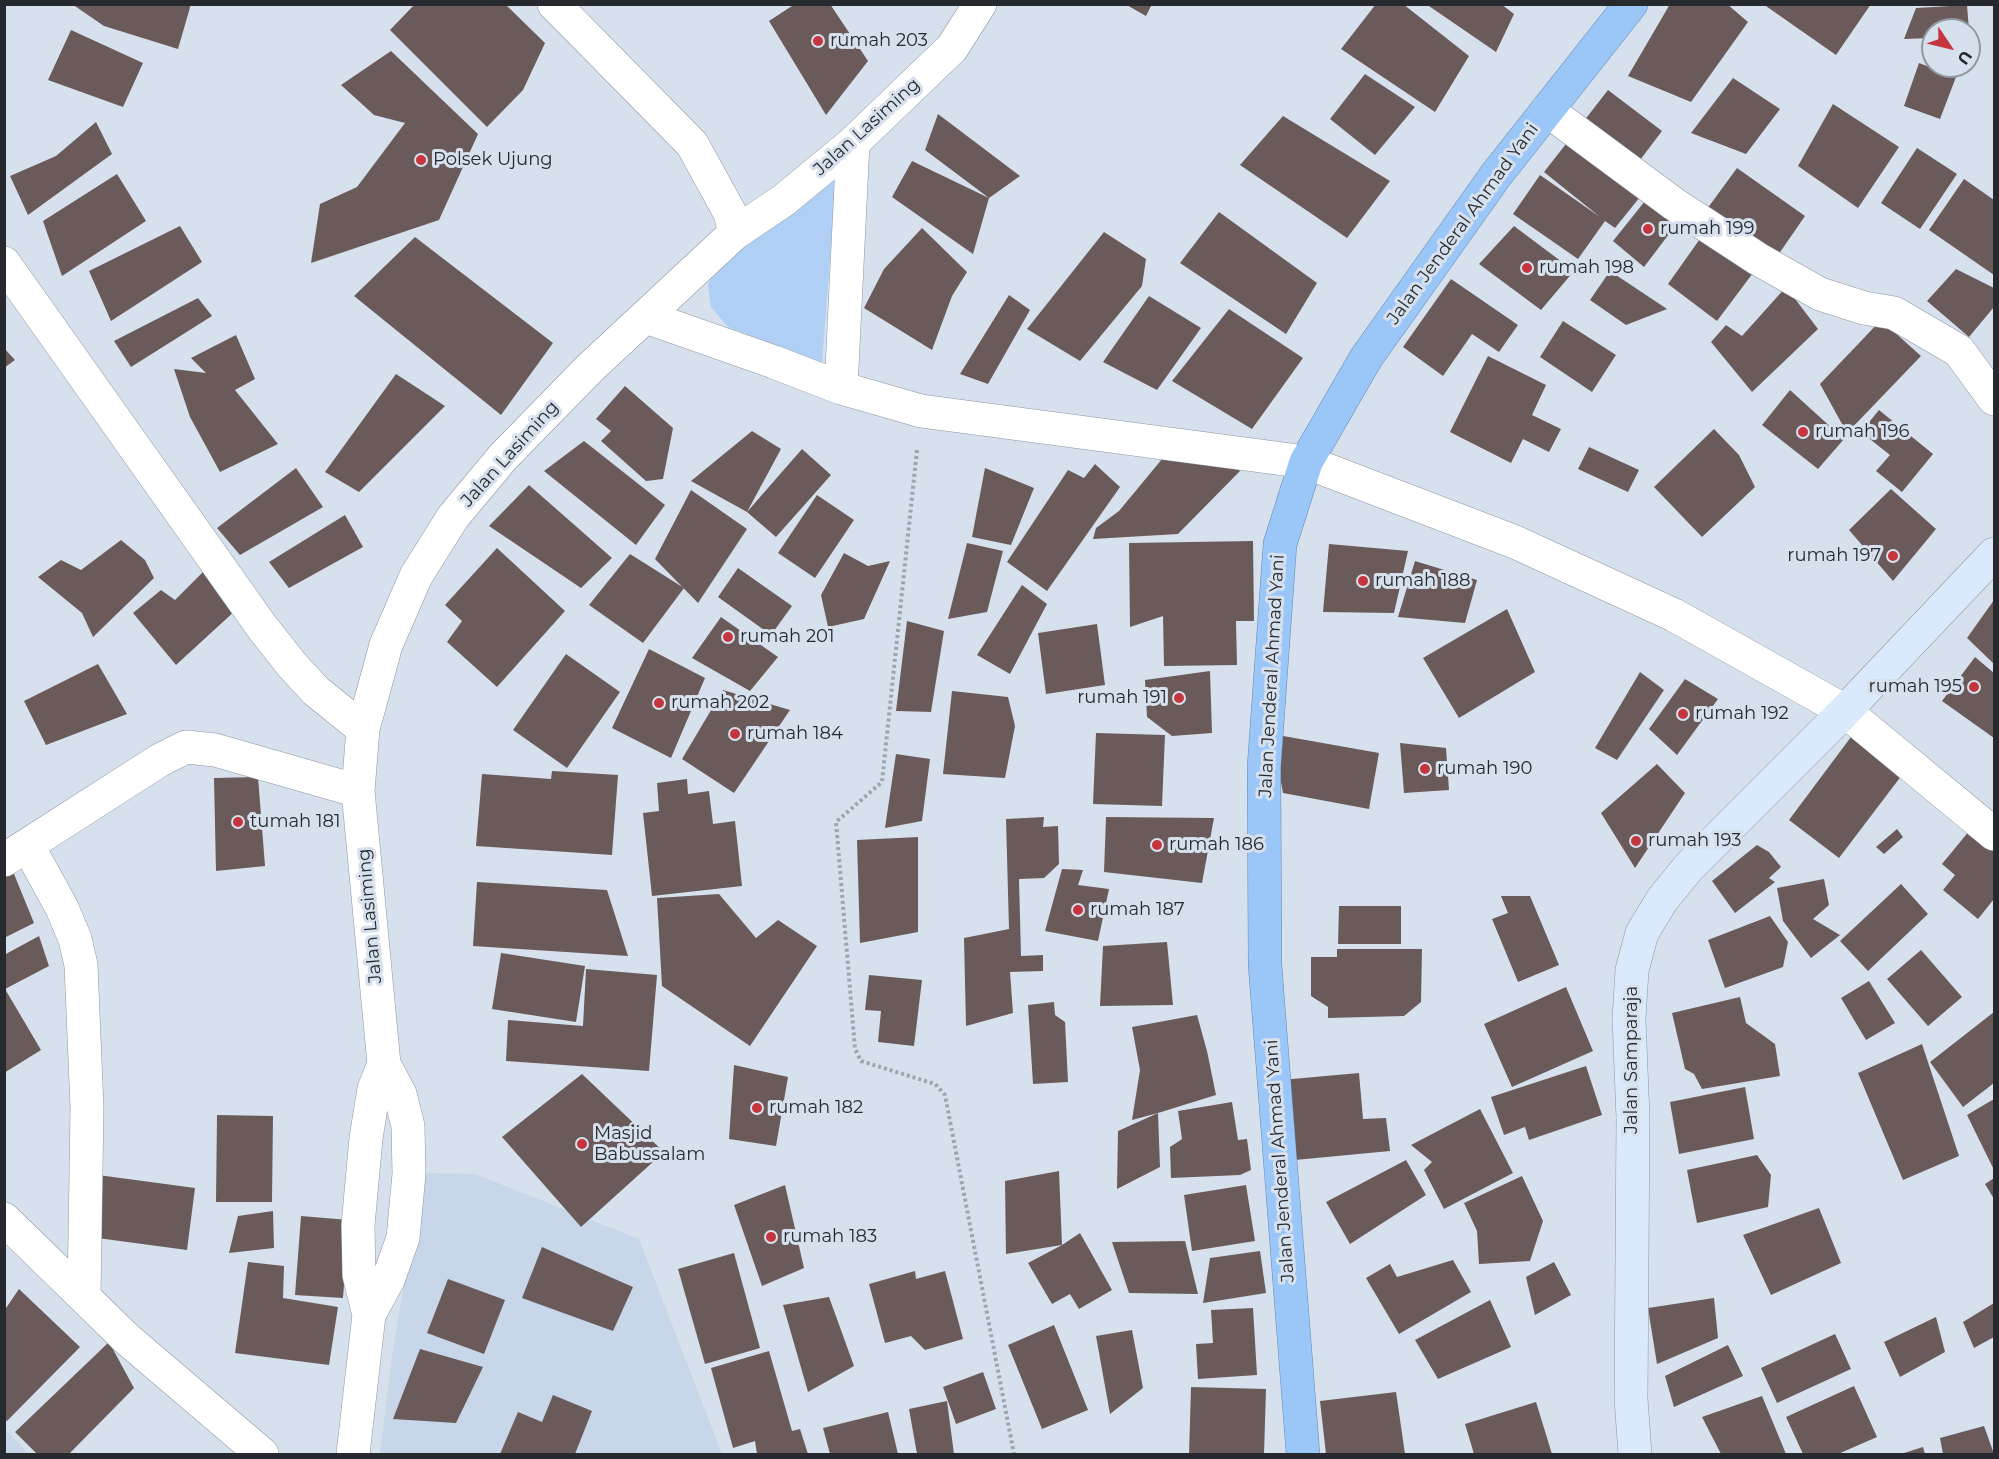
<!DOCTYPE html>
<html>
<head>
<meta charset="utf-8">
<style>
  body { margin:0 }
  #map { position:relative; width:1999px; height:1459px; overflow:hidden; background:#d7e1ed; font-family:Montserrat,sans-serif }
  canvas { display:block }
  .frame { position:absolute; inset:0; border:6px solid #262a2f; pointer-events:none }
  .north { position:absolute; left:1921px; top:18px; width:60px; height:60px; box-sizing:border-box; background:#d7e1ed; border:2px solid #9098a1; border-radius:50%; rotate:125deg; font-size:16px; font-weight:700; line-height:24px; text-align:center; color:#262a2f }
  .north::after { content:''; display:block; margin:auto; width:21px; height:27px; background:#c5353e; clip-path:polygon(50% 0,100% 100%,50% 72%,0 100%) }
</style>
</head>
<body>
<div id="map">
<canvas width="1999" height="1459"></canvas>
<div class="frame"></div>
<div class="north">U</div>
</div>
<script>
const ctx = document.querySelector('canvas').getContext('2d');
ctx.lineJoin = 'round';
function fillPath(path, color) {
  ctx.fillStyle = color;
  ctx.fill(path, 'evenodd');
}
function poly(rows) {
  const path = new Path2D();
  for (const r of rows) {
    path.moveTo(r[0], r[1]);
    for (let i = 2; i < r.length; i += 2) path.lineTo(r[i], r[i + 1]);
  }
  return path;
}
function trace(path, color, width, dash) {
  ctx.strokeStyle = color;
  ctx.lineWidth = width;
  ctx.lineCap = dash ? 'butt' : 'round';
  ctx.setLineDash(dash || []);
  ctx.stroke(path);
}
function write(font, color, halo, rows, align = 'center') {
  ctx.font = font + ' Montserrat,sans-serif';
  ctx.lineWidth = 6;
  ctx.setLineDash([]);
  ctx.textBaseline = 'middle';
  ctx.strokeStyle = halo;
  ctx.fillStyle = color;
  for (const [text, x, y, turn = 0] of rows) {
    ctx.save();
    ctx.translate(x, y);
    ctx.rotate((+turn || 0) * Math.PI / 180);
    ctx.textAlign = isNaN(turn) ? turn : align;
    if (halo) ctx.strokeText(text, 0, 0);
    ctx.fillText(text, 0, 0);
    ctx.restore();
  }
}
const built = poly([
  [423,1173,475,1174,639,1239,722,1454,380,1454,392,1355],
  [5,1429,29,1454,5,1454]
]);
const green = poly([
  [836,178,822,364,728,327,711,307,708,284,716,269]
]);
const building = poly([
  [72,4,191,4,178,49,104,26],
  [415,4,505,4,545,43,523,90,487,127,390,30],
  [795,4,830,4,868,61,826,115,769,21],
  [1125,4,1152,4,1146,16],
  [1376,4,1403,4,1469,56,1435,112,1341,49],
  [1426,4,1501,4,1514,14,1496,52],
  [1670,4,1727,4,1748,22,1691,102,1628,76],
  [1763,4,1871,4,1836,55],
  [1967,5,1969,30,1933,30,1933,38,1904,39,1916,8],
  [71,30,143,63,123,107,48,80],
  [391,51,478,134,439,220,311,263,320,204,357,187,405,123,374,115,341,85],
  [1919,63,1956,77,1940,119,1904,106],
  [1365,74,1415,107,1375,155,1330,119],
  [1733,78,1780,109,1746,154,1691,133],
  [1608,90,1662,131,1634,168,1580,126],
  [1833,104,1899,147,1858,208,1798,166],
  [938,114,1020,176,989,198,973,254,892,197,912,161,989,198,925,150],
  [1283,116,1390,181,1347,238,1240,165],
  [96,122,112,154,28,215,10,176,56,156],
  [1573,135,1644,192,1615,228,1605,221,1578,259,1513,214,1540,175,1600,217,1544,172],
  [1917,148,1957,174,1920,229,1881,203],
  [1737,168,1805,216,1776,258,1707,209],
  [117,174,146,221,62,276,43,221],
  [1964,179,1994,200,1994,275,1929,230],
  [1649,196,1682,217,1644,267,1613,241],
  [1219,212,1317,283,1286,334,1180,263],
  [180,226,202,262,111,321,89,271],
  [1514,226,1574,271,1541,310,1479,264],
  [922,228,967,272,952,296,932,350,864,308,884,269],
  [1104,232,1146,259,1142,286,1080,361,1027,329],
  [1702,236,1753,273,1717,321,1668,284],
  [415,237,553,343,501,415,354,296],
  [1956,269,1994,288,1994,307,1969,337,1927,301],
  [1610,271,1667,309,1626,325,1590,300],
  [1451,279,1518,325,1499,352,1472,334,1443,376,1403,347],
  [1786,287,1818,329,1752,392,1711,342,1726,325,1742,336],
  [1009,295,1030,310,988,384,960,374],
  [1149,296,1201,328,1157,390,1103,362],
  [198,298,212,316,131,367,114,341],
  [1229,309,1303,358,1252,429,1172,381],
  [1881,320,1921,356,1847,433,1820,384],
  [1563,321,1616,355,1592,392,1540,357],
  [236,335,255,379,235,390,278,444,220,472,190,417,174,369,206,373,191,358],
  [4,348,15,360,4,368],
  [1488,356,1546,385,1532,415,1561,429,1549,452,1523,439,1511,463,1450,432],
  [396,374,445,406,359,492,325,472],
  [625,386,673,428,663,479,646,481,601,441,611,431,596,419],
  [1790,390,1844,439,1818,469,1762,425],
  [1879,410,1933,454,1902,492,1876,471,1890,455,1861,432],
  [1714,429,1739,455,1755,487,1702,537,1654,487],
  [752,431,781,449,747,512,691,481],
  [584,441,665,505,636,545,544,471],
  [1589,447,1639,470,1628,492,1578,469],
  [802,449,831,475,776,537,747,512],
  [1167,453,1235,466,1240,471,1178,534,1093,539,1096,528,1119,511],
  [1095,464,1120,487,1047,591,1007,562,1068,470,1084,478],
  [296,468,323,507,240,555,217,528],
  [985,468,1034,488,1011,545,972,537],
  [529,485,612,558,581,588,489,526],
  [1891,489,1936,529,1893,581,1849,530],
  [691,490,747,529,698,603,655,559],
  [817,495,854,520,815,578,778,553],
  [345,515,363,547,289,588,269,562],
  [121,540,145,560,154,578,93,637,82,613,38,577,61,560,81,570],
  [1253,541,1254,621,1236,621,1237,665,1164,666,1163,616,1130,627,1129,543],
  [967,543,1003,551,987,612,948,619],
  [1329,544,1408,551,1394,613,1323,612],
  [497,548,565,611,497,687,447,642,462,621,445,605],
  [844,553,868,566,890,561,864,619,828,627,821,595],
  [630,554,684,588,643,643,589,605],
  [1415,561,1477,580,1465,623,1398,617],
  [738,568,792,606,771,635,718,597],
  [206,569,237,609,176,665,133,613,161,590,175,600],
  [1022,585,1047,604,1010,674,977,655],
  [1994,600,1994,664,1967,638],
  [1507,609,1535,672,1459,718,1423,658],
  [721,617,778,657,750,691,692,658],
  [907,621,944,631,931,712,896,711],
  [1097,624,1105,685,1046,694,1038,633],
  [649,649,705,678,671,758,612,728],
  [566,654,620,692,567,768,513,730],
  [1975,657,1994,673,1994,738,1942,701],
  [98,664,127,714,46,745,24,701],
  [1210,671,1212,733,1172,736,1147,717,1145,680],
  [1640,672,1664,690,1617,760,1595,748],
  [1685,679,1718,699,1677,755,1649,729],
  [723,690,790,710,734,793,682,759],
  [952,691,1008,697,1015,726,1005,778,943,774],
  [1096,733,1165,735,1162,806,1093,804],
  [1272,734,1379,753,1369,809,1283,793],
  [1851,737,1902,775,1839,858,1789,820],
  [1400,743,1446,748,1449,790,1404,793],
  [896,754,930,759,922,821,885,828],
  [1657,764,1685,793,1635,868,1601,813],
  [552,771,618,775,612,855,476,846,482,774,551,779],
  [258,777,265,866,216,871,214,778],
  [687,779,688,794,709,791,713,824,735,821,742,886,652,896,643,813,659,811,657,783],
  [1044,817,1043,827,1058,826,1059,864,1044,878,1019,879,1021,956,1043,955,1043,971,1010,972,1013,1013,966,1026,964,938,1009,929,1006,819],
  [1106,817,1214,818,1202,883,1104,872],
  [1974,825,1994,841,1994,899,1978,919,1943,890,1955,875,1942,864],
  [1897,829,1903,837,1884,854,1876,847],
  [918,837,918,932,860,943,857,840],
  [1757,845,1769,852,1781,867,1769,878,1775,882,1735,913,1712,881],
  [12,869,34,923,4,938,4,874],
  [1062,869,1083,870,1078,885,1109,889,1098,941,1045,931],
  [1824,879,1829,905,1813,919,1840,935,1811,958,1783,921,1777,888],
  [477,882,607,890,628,956,473,946],
  [1901,884,1928,914,1868,971,1840,941],
  [719,894,756,938,778,920,817,946,750,1046,662,986,657,898],
  [1501,896,1530,896,1559,965,1518,982,1492,919,1508,913],
  [1339,906,1401,906,1401,944,1338,944],
  [1770,916,1788,942,1783,967,1725,988,1708,940],
  [39,936,49,966,5,989,41,1050,4,1073,4,955],
  [1167,942,1173,1005,1100,1006,1103,946],
  [1337,949,1422,949,1421,1002,1404,1016,1328,1018,1328,1007,1311,996,1311,957,1337,957],
  [1921,950,1962,997,1928,1026,1887,979],
  [501,953,585,966,576,1022,492,1009],
  [586,969,657,975,649,1071,506,1061,508,1020,583,1026],
  [869,975,922,980,914,1046,878,1042,881,1011,865,1010],
  [1869,981,1895,1023,1866,1040,1841,998],
  [1566,987,1593,1051,1512,1087,1484,1024],
  [1740,997,1746,1023,1775,1044,1780,1076,1702,1089,1694,1074,1685,1069,1672,1013],
  [1054,1002,1055,1015,1065,1022,1068,1082,1033,1084,1028,1005],
  [1994,1012,1994,1083,1963,1107,1930,1062],
  [1197,1015,1207,1051,1216,1095,1158,1113,1160,1167,1117,1189,1118,1131,1158,1113,1132,1120,1140,1070,1132,1027],
  [1922,1044,1959,1156,1903,1180,1858,1073],
  [734,1065,788,1077,776,1146,729,1139],
  [1586,1066,1602,1115,1529,1140,1525,1127,1504,1135,1491,1097],
  [1359,1073,1363,1119,1386,1118,1390,1151,1295,1160,1281,1080],
  [582,1074,664,1152,581,1227,502,1137],
  [1745,1087,1754,1139,1679,1154,1670,1102],
  [1994,1099,1994,1170,1967,1115],
  [1232,1102,1238,1140,1247,1139,1251,1170,1240,1175,1171,1178,1170,1147,1182,1139,1178,1111],
  [1480,1109,1513,1173,1444,1209,1424,1170,1432,1162,1411,1145],
  [217,1115,273,1116,272,1202,216,1202],
  [1757,1155,1771,1175,1768,1207,1697,1223,1687,1170],
  [1406,1160,1426,1195,1350,1244,1326,1202],
  [1059,1171,1062,1245,1080,1233,1112,1290,1079,1309,1070,1294,1052,1304,1028,1263,1062,1245,1006,1254,1005,1181],
  [98,1175,195,1188,187,1250,90,1237],
  [1522,1176,1543,1221,1530,1261,1479,1264,1477,1231,1464,1203],
  [1994,1178,1994,1199,1985,1184],
  [785,1185,804,1268,762,1286,734,1205],
  [1246,1185,1255,1241,1192,1251,1184,1195],
  [1819,1208,1841,1263,1771,1295,1743,1235],
  [273,1211,274,1248,229,1253,238,1216],
  [301,1216,349,1220,343,1298,295,1295],
  [1185,1241,1198,1294,1129,1293,1112,1242],
  [542,1247,633,1287,613,1331,522,1298],
  [1260,1251,1266,1293,1203,1303,1210,1258],
  [734,1253,760,1348,705,1364,678,1269],
  [1453,1260,1471,1292,1399,1334,1366,1278,1390,1264,1397,1277],
  [248,1262,284,1266,283,1298,338,1307,329,1365,235,1353],
  [1554,1262,1571,1295,1535,1315,1526,1277],
  [915,1271,916,1279,945,1271,963,1339,925,1350,911,1336,885,1343,869,1284],
  [448,1279,505,1300,484,1354,427,1333],
  [19,1289,80,1347,7,1421,4,1419,4,1311],
  [829,1297,854,1366,808,1392,783,1305],
  [1714,1298,1718,1338,1657,1364,1648,1308],
  [1490,1300,1511,1347,1438,1379,1415,1340],
  [1994,1303,1994,1337,1974,1348,1963,1322],
  [1253,1308,1257,1375,1198,1379,1196,1344,1213,1343,1211,1310],
  [1936,1317,1945,1352,1900,1377,1884,1342],
  [1054,1325,1088,1410,1042,1429,1008,1345],
  [1132,1330,1143,1388,1110,1414,1096,1336],
  [1835,1334,1851,1369,1777,1403,1761,1368],
  [109,1342,134,1388,69,1454,37,1454,15,1432],
  [1728,1345,1743,1376,1674,1407,1665,1376],
  [420,1349,483,1367,456,1423,393,1419],
  [769,1351,792,1431,800,1429,808,1454,757,1454,755,1441,733,1448,711,1368],
  [983,1372,996,1409,956,1424,943,1387],
  [1854,1386,1877,1437,1838,1454,1803,1454,1786,1417],
  [1191,1387,1266,1389,1264,1454,1189,1454],
  [1396,1392,1405,1454,1326,1454,1320,1401],
  [553,1395,592,1411,575,1454,500,1454,518,1412,542,1422],
  [1762,1396,1786,1454,1721,1454,1702,1417],
  [947,1401,954,1454,917,1454,909,1409],
  [1536,1402,1552,1454,1474,1454,1465,1424],
  [888,1412,898,1454,830,1454,823,1428],
  [1984,1426,1994,1454,1943,1454,1940,1438],
  [1923,1447,1925,1454,1901,1454]
]);
const path = poly([
  [917,450,882,782,836,822,855,1049,861,1061,935,1084,945,1095,1014,1454]
]);
const minor = poly([
  [554,4,692,144,730,213,735,233],
  [1547,110,1674,204,1758,259,1820,294,1864,308,1894,313,1959,351,1994,399],
  [4,263,262,627,292,665,316,691,363,729],
  [646,317,774,362,841,388,921,411,1306,462,1515,542,1674,615,1845,711,1994,834],
  [841,388,853,143],
  [28,846,62,908,75,939,81,965,87,1108,84,1297],
  [4,860,160,760,186,747,215,750,358,791],
  [4,1219,127,1339,262,1454],
  [369,1315,388,1280,403,1238,409,1174,408,1126,400,1094,384,1064,358,791,363,729,386,645,416,576,453,517,503,457,590,368,735,233,784,200,853,143,952,48,980,4],
  [353,1454,369,1315,359,1275,358,1225,366,1138,374,1089,384,1064]
]);
const secondary = poly([
  [1635,1454,1631,1399,1633,1118,1629,1019,1632,970,1642,933,1662,900,1688,868,1845,711,1994,554]
]);
const trunk = poly([
  [1303,1454,1265,965,1264,767,1280,544,1306,462,1366,358,1496,175,1631,4]
]);
const markers = [
  [818,41,6,"#c5353e"],
  [421,160,6,"#c5353e"],
  [1648,229,6,"#c5353e"],
  [1527,268,6,"#c5353e"],
  [1803,432,6,"#c5353e"],
  [1893,556,6,"#c5353e"],
  [1363,581,6,"#c5353e"],
  [728,637,6,"#c5353e"],
  [1974,687,6,"#c5353e"],
  [1179,698,6,"#c5353e"],
  [659,703,6,"#c5353e"],
  [1683,714,6,"#c5353e"],
  [735,734,6,"#c5353e"],
  [1425,769,6,"#c5353e"],
  [238,822,6,"#c5353e"],
  [1636,841,6,"#c5353e"],
  [1157,845,6,"#c5353e"],
  [1078,910,6,"#c5353e"],
  [757,1108,6,"#c5353e"],
  [582,1144,6,"#c5353e"],
  [771,1237,6,"#c5353e"]
];
const poiNames = [
  ["rumah 203",830,41],
  ["Polsek Ujung",433,160],
  ["rumah 199",1660,229],
  ["rumah 198",1539,268],
  ["rumah 196",1815,432],
  ["rumah 197",1881,556,"right"],
  ["rumah 188",1375,581],
  ["rumah 201",740,637],
  ["rumah 195",1962,687,"right"],
  ["rumah 191",1167,698,"right"],
  ["rumah 202",671,703],
  ["rumah 192",1695,714],
  ["rumah 184",747,734],
  ["rumah 190",1437,769],
  ["tumah 181",250,822],
  ["rumah 193",1648,841],
  ["rumah 186",1169,845],
  ["rumah 187",1090,910],
  ["rumah 182",769,1108],
  ["Masjid",594,1134],
  ["Babussalam",594,1155],
  ["rumah 183",783,1237]
];
const streetNames = [
  ["Jalan Lasiming",867,127,-42],
  ["Jalan Jenderal Ahmad Yani",1463,224,-54],
  ["Jalan Lasiming",510,454,-48],
  ["Jalan Jenderal Ahmad Yani",1272,676,-87],
  ["Jalan Lasiming",370,916,-95],
  ["Jalan Samparaja",1632,1060,-90],
  ["Jalan Jenderal Ahmad Yani",1280,1161,-94]
];
fillPath(built, '#c7d6e8');
fillPath(green, '#afcff5');
fillPath(building, '#6a5b5a');
trace(minor, '#8c96a1', 34);
trace(secondary, '#8c96a1', 34);
trace(trunk, '#6286b0', 34);
trace(path, '#9da5af', 4, [3, 3]);
trace(minor, '#fff', 33);
trace(secondary, '#daeafc', 33);
trace(trunk, '#9bc6f8', 33);
for (const [x, y, r, color] of markers) {
  const dot = new Path2D();
  dot.arc(x, y, r, 0, 2 * Math.PI);
  ctx.fillStyle = color;
  ctx.fill(dot);
  trace(dot, '#d7e1ed', 2);
}
write('18px', '#262a2f', '#d7e1ed', poiNames, 'left');
write('18px', '#262a2f', '#d7e1ed', streetNames);
</script>
</body>
</html>
